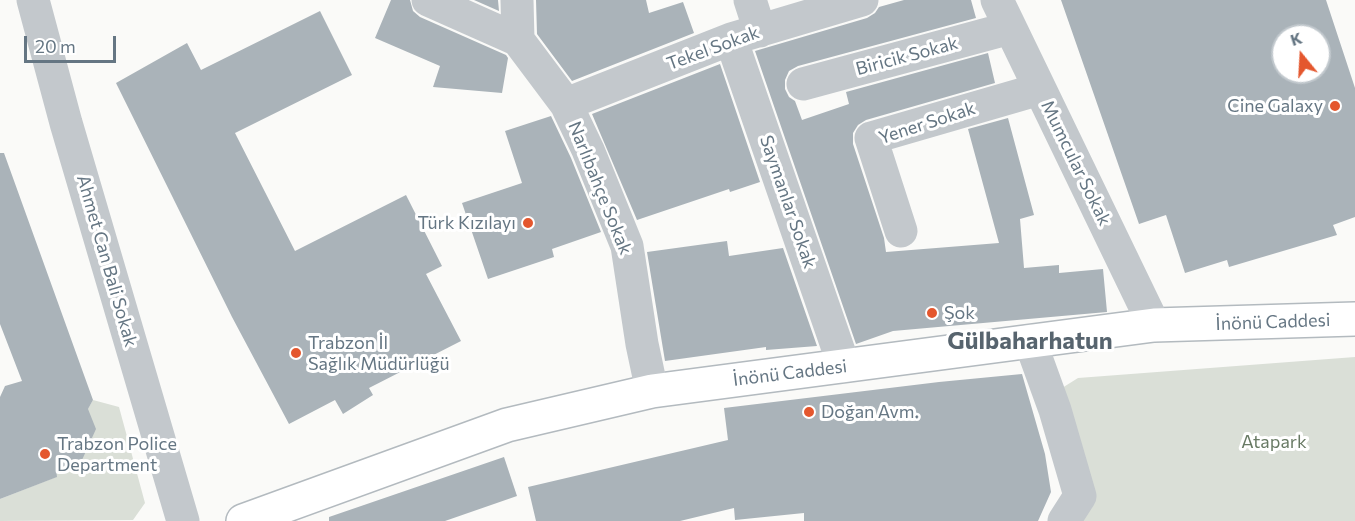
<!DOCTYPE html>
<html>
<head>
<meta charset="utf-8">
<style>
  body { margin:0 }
  #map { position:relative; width:1355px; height:521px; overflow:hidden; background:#fafaf8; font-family:Commissioner,sans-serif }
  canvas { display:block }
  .north { position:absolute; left:1271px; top:24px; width:60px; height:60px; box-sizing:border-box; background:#fff; border:2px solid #c1c8cd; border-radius:50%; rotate:342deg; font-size:16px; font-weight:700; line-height:24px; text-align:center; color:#657683 }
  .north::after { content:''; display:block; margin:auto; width:21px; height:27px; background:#e4572e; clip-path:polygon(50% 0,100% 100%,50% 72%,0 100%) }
  .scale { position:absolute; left:24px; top:36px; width:92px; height:27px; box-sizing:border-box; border:3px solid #657683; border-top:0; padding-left:8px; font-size:18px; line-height:21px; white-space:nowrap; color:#657683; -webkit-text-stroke:4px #fff; paint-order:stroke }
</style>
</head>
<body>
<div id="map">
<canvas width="1355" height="521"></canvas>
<div class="north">K</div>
<div class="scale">20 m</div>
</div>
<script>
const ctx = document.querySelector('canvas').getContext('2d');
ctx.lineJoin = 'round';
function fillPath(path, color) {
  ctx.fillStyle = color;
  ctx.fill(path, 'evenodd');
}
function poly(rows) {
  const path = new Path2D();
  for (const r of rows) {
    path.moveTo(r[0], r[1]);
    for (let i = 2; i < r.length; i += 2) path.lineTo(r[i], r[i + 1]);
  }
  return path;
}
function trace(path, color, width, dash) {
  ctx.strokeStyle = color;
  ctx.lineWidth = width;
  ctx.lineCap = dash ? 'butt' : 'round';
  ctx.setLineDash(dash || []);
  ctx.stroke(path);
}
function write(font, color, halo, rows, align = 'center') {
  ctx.font = font + ' Commissioner,sans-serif';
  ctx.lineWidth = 6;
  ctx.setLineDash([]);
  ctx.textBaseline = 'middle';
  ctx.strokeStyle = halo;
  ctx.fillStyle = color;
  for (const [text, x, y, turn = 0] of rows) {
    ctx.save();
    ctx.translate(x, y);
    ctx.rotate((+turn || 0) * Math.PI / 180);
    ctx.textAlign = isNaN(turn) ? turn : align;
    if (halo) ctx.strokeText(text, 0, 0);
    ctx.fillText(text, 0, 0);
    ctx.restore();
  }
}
const green = poly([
  [1355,357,1355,521,1079,521,1062,388,1078,378],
  [93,400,119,407,145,503,133,520,0,521,0,499,56,477,55,466]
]);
const building = poly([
  [391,0,410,0,413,11,420,17,506,55,508,58,502,93,433,87,440,66,375,38],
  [474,0,498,0,499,11],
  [536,0,646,0,649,13,683,2,694,33,572,81,537,34],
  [904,0,971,0,976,18,798,66,789,71,785,80,785,89,789,97,795,101,802,120,849,104,846,92,988,53,995,83,866,120,858,125,853,133,853,144,884,238,886,252,999,243,968,129,1008,118,1034,215,1020,219,1024,268,1059,265,1059,273,1103,269,1107,312,893,331,856,344,755,51,867,18,875,13,879,7],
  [1061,0,1326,0,1355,88,1355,217,1333,225,1337,235,1229,267,1227,260,1185,273,1166,215,1139,224],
  [1283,36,1319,36,1319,72,1283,72],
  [320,11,352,75,235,133,295,251,406,195,442,266,426,274,461,341,369,388,373,395,343,414,335,400,289,424,232,317,116,83,187,43,201,70],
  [720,64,760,182,730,192,729,189,637,220,592,114],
  [551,116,571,158,601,232,552,249,554,257,488,279,462,203,522,183,505,131],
  [0,153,4,153,93,400,88,409,96,429,82,460,56,469,57,477,0,499,0,397,5,386,22,381,0,324],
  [727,241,729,256,783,248,817,346,766,350,766,347,665,361,647,252],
  [1022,374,1045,454,1051,492,1038,521,804,521,804,513,735,520,734,508,680,521,536,521,528,487,728,440,724,408,939,382],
  [504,457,517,496,445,521,329,521,329,517]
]);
const street = poly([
  [33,0,66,123,183,521],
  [428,0,518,40],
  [517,0,518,40,566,104,588,150,627,246,642,344,652,391],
  [750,0,760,31],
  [997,0,1154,325],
  [731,39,844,366],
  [803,84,1010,28],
  [566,104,731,39,862,0],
  [901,231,871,138,1040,89],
  [1030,341,1055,410,1080,496,1064,521]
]);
const secondary = poly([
  [243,521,507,425,652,391,1154,325,1355,319]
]);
const markers = [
  [1335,106,6,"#e4572e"],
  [528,223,6,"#e4572e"],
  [932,313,6,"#e4572e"],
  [296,353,6,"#e4572e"],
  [809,412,6,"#e4572e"],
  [45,454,6,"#e4572e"]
];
const streetNames = [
  ["Tekel Sokak",713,48,-20],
  ["Biricik Sokak",907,56,-15],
  ["Yener Sokak",927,123,-18],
  ["Mumcular Sokak",1076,163,64],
  ["Narlıbahçe Sokak",600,188,68],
  ["Saymanlar Sokak",788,202,71],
  ["Ahmet Can Bali Sokak",107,261,74],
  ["İnönü Caddesi",1273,322,-2],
  ["İnönü Caddesi",790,373,-7]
];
const poiNames = [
  ["Cine Galaxy",1323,106,"right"],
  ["Türk Kızılayı",516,223,"right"],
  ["Şok",944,313],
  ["Trabzon İl",308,343],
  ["Sağlık Müdürlüğü",308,364],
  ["Doğan Avm.",821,412],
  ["Trabzon Police",57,444],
  ["Department",57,465]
];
const parkNames = [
  ["Atapark",1274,442]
];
const districtNames = [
  ["Gülbaharhatun",1030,341]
];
fillPath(green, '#dadfd7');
fillPath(building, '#aab3b9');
trace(secondary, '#b3babf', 36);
trace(street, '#c3c8cc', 33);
trace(secondary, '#fff', 33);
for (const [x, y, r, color] of markers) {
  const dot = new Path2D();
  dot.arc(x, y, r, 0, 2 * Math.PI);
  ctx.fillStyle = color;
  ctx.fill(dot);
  trace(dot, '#fff', 2);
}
write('18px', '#657683', '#fff', streetNames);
write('18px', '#657683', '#fff', poiNames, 'left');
write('18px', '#687a64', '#fff', parkNames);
write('bold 24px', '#57646e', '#fff', districtNames);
</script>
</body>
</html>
